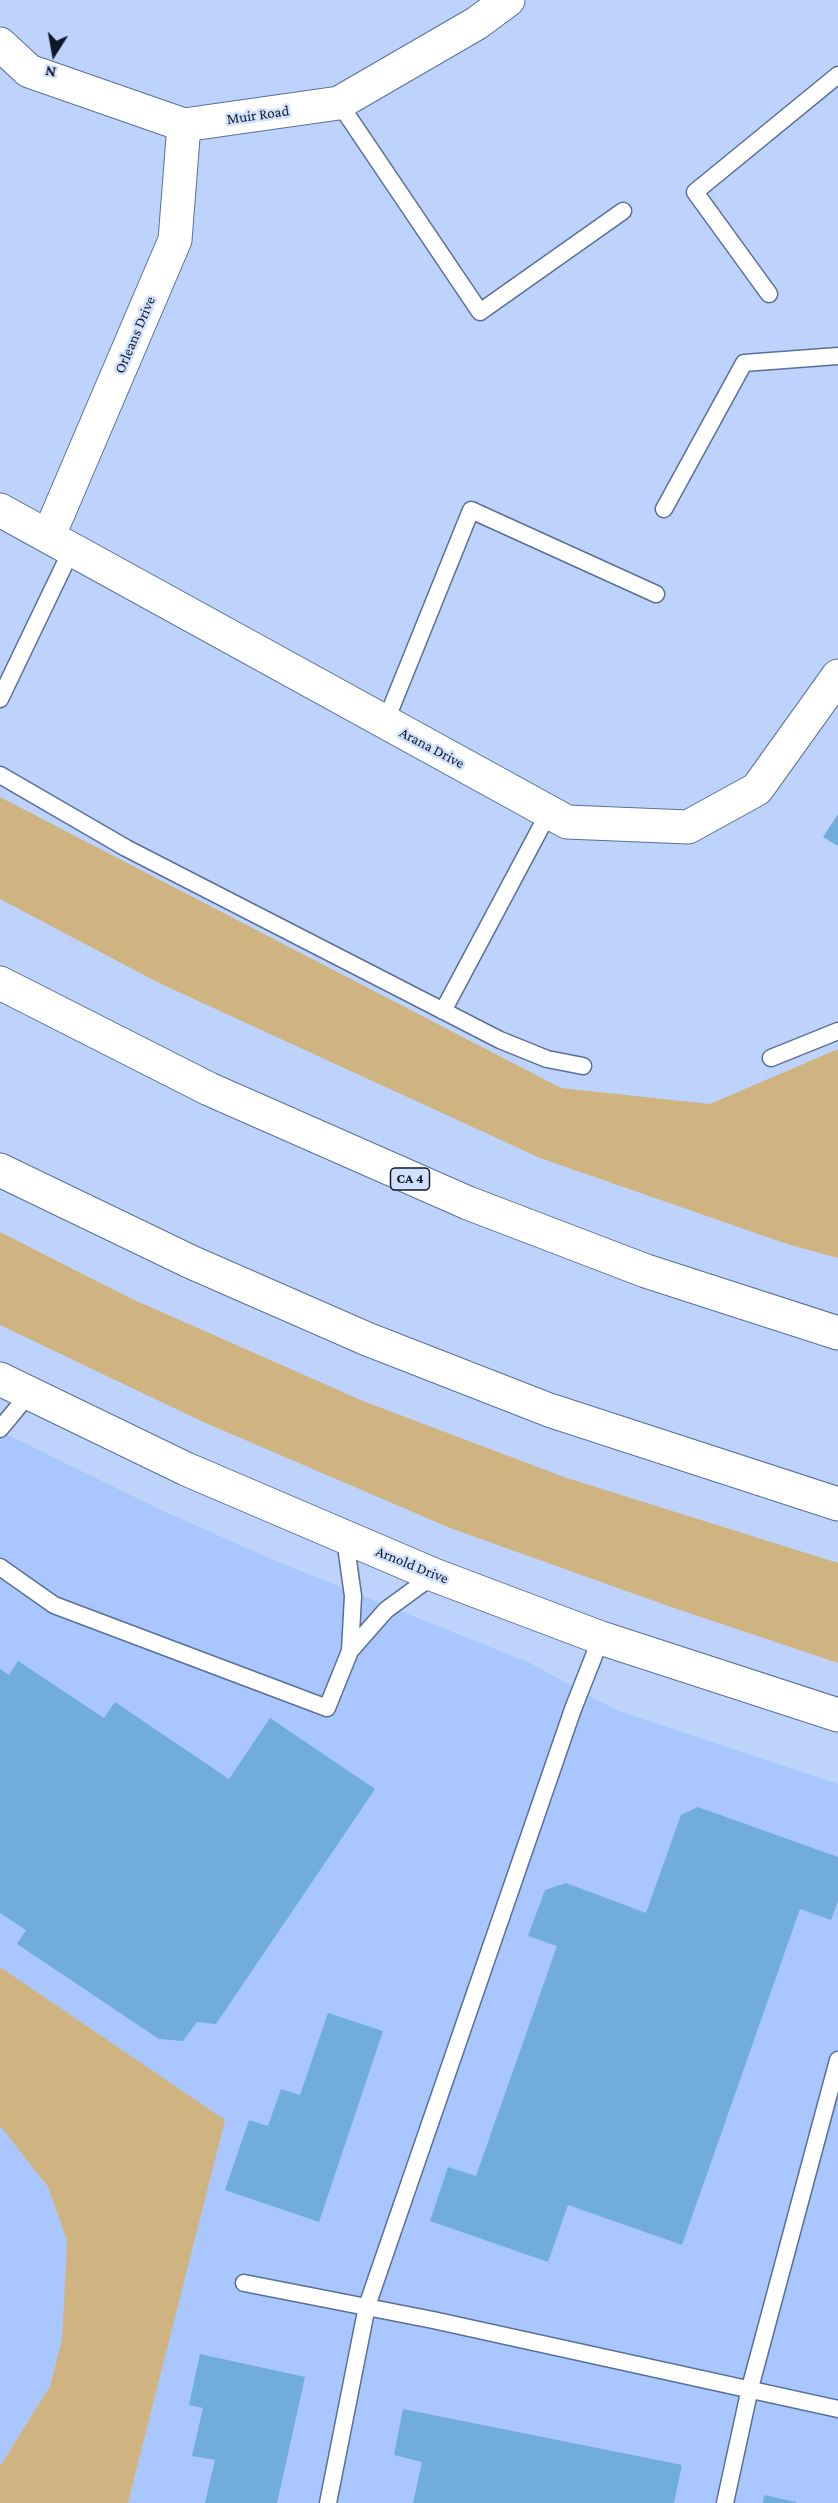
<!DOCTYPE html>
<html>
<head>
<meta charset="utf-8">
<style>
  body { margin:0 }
  #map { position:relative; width:838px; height:2503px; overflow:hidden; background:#bed3fb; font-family:"Crimson Pro",serif }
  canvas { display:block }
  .north { position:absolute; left:24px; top:24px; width:60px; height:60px; -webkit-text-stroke:4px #d0e1fe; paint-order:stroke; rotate:191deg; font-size:16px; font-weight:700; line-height:24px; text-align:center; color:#0f1829 }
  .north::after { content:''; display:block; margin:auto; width:21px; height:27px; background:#0f1829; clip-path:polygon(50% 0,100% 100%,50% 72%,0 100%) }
</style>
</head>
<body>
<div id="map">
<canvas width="838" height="2503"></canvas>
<div class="north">N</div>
</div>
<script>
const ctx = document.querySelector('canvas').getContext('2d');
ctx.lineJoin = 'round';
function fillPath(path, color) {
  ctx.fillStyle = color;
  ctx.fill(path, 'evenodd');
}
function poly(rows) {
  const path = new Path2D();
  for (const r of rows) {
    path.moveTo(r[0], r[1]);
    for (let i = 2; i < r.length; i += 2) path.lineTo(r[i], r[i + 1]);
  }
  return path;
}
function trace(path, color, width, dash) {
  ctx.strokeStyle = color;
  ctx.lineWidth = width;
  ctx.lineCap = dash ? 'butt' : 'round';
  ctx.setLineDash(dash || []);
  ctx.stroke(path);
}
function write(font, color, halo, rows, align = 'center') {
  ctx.font = font + ' "Crimson Pro",serif';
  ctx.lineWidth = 5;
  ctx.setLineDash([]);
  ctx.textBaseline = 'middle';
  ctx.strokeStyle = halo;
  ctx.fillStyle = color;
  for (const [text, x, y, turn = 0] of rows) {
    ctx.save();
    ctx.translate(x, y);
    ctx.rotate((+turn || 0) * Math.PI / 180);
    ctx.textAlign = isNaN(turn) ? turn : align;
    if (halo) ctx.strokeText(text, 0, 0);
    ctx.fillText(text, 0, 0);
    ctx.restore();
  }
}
const built = poly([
  [0,1431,161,1510,271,1559,530,1663,616,1710,838,1784,838,2503,128,2503,224,2120,0,1967],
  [0,2126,48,2187,67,2241,62,2339,50,2386,0,2466]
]);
const green = poly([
  [0,797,561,1088,710,1104,838,1049,838,1258,787,1244,540,1158,159,983,0,899],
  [0,1232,130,1298,363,1401,564,1477,838,1563,838,1663,671,1607,450,1528,201,1421,0,1325],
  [0,1967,225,2120,128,2503,0,2503,0,2466,50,2386,62,2339,67,2241,48,2187,0,2126]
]);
const building = poly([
  [838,814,838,846,823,837],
  [18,1661,104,1718,115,1702,229,1779,270,1718,375,1789,216,2024,197,2022,183,2041,159,2039,17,1944,26,1930,0,1913,0,1669,9,1675],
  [698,1807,838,1857,838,1901,831,1920,800,1909,682,2245,568,2205,548,2262,430,2221,448,2167,476,2176,557,1946,528,1936,545,1890,566,1883,646,1913,681,1815],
  [328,2013,383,2031,319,2222,225,2190,249,2120,268,2126,281,2089,300,2095],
  [200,2354,305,2377,277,2503,205,2503,215,2460,192,2456,203,2408,189,2405],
  [403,2409,682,2465,674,2503,413,2503,422,2462,394,2455],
  [764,2495,796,2502,796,2503,763,2503]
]);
const lane = poly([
  [339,103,480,312,623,211],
  [769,294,695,192,838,75],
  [664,509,744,363,838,356],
  [0,699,71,551],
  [385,723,471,510,656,594],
  [0,775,126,848,500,1040,547,1059,583,1066],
  [443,1011,549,812],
  [771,1058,838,1031],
  [0,1429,29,1394],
  [345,1539,353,1596,350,1651,386,1610,434,1575],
  [0,1567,54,1605,327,1708,350,1651],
  [244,2283,433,2320,838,2409],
  [328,2503,367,2306,573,1709,601,1638],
  [725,2503,750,2388,838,2060]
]);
const street = poly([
  [0,510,567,822,688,827,757,789,838,676],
  [49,535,175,240,184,125]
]);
const secondary = poly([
  [0,44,29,71,184,125,339,103,477,23,508,0],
  [0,1379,186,1469,434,1575,601,1638,838,1715]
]);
const highway = poly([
  [0,983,209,1089,468,1203,646,1271,838,1333],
  [0,1170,191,1262,367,1339,549,1410,838,1504]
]);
const shields = [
  [410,1179,39]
];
const shieldNames = [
  ["CA 4",410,1179]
];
const streetNames = [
  ["Muir Road",258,115,-8],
  ["Orleans Drive",135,335,-67],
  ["Arana Drive",432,748,28],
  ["Arnold Drive",412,1565,22]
];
fillPath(built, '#a9c7fe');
fillPath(green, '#cfb481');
fillPath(building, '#70addb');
trace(lane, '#586f9b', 19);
trace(street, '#586f9b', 35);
trace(secondary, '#586f9b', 35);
trace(highway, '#586f9b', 35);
trace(lane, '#fff', 16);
trace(street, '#fff', 33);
trace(secondary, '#fff', 33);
trace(highway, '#fff', 33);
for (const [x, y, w] of shields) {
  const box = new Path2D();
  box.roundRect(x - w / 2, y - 11, w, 22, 4.5);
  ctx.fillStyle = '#d0e1fe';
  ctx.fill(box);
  trace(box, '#0f1829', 1.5);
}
write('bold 14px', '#0f1829', null, shieldNames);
write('15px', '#0f1829', '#d0e1fe', streetNames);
</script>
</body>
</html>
